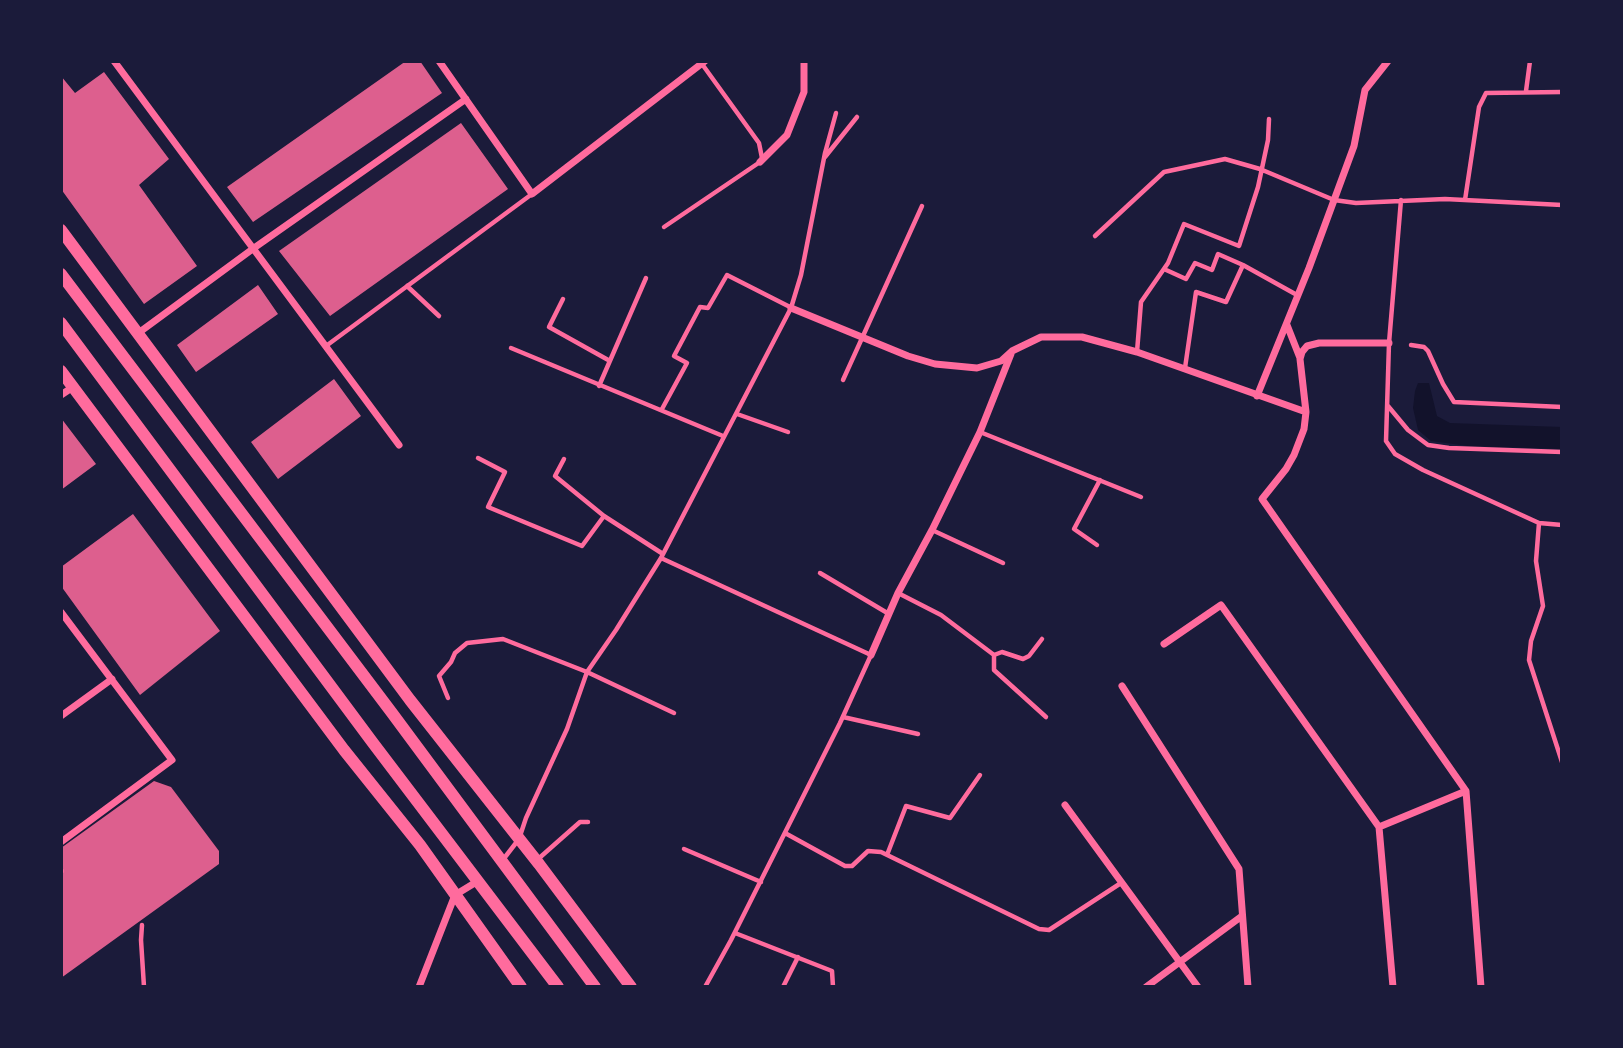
<!DOCTYPE html>
<html>
<head>
<meta charset="utf-8">
<style>
  body { margin:0 }
  #map { position:relative; width:1623px; height:1048px; overflow:hidden; background:#1b1b3a; font-family:"DejaVu Sans",sans-serif }
  canvas { display:block }
  .frame { position:absolute; inset:0; border:63px solid #1b1b3a; pointer-events:none }
</style>
</head>
<body>
<div id="map">
<canvas width="1623" height="1048"></canvas>
<div class="frame"></div>
</div>
<script>
const ctx = document.querySelector('canvas').getContext('2d');
ctx.lineJoin = 'round';
function fillPath(path, color) {
  ctx.fillStyle = color;
  ctx.fill(path, 'evenodd');
}
function poly(rows) {
  const path = new Path2D();
  for (const r of rows) {
    path.moveTo(r[0], r[1]);
    for (let i = 2; i < r.length; i += 2) path.lineTo(r[i], r[i + 1]);
  }
  return path;
}
function trace(path, color, width, dash) {
  ctx.strokeStyle = color;
  ctx.lineWidth = width;
  ctx.lineCap = dash ? 'butt' : 'round';
  ctx.setLineDash(dash || []);
  ctx.stroke(path);
}
const water = poly([
  [1418,383,1429,383,1437,416,1450,423,1562,427,1562,449,1468,446,1431,441,1418,430,1413,408,1415,391]
]);
const building = poly([
  [406,61,420,61,442,93,253,222,227,187],
  [104,72,169,159,139,185,197,266,144,304,61,189,61,76,75,93],
  [461,123,508,189,330,316,279,251],
  [258,285,278,314,196,372,177,345],
  [334,379,361,416,278,479,251,442],
  [61,418,96,464,61,490],
  [133,514,220,631,140,695,61,586,61,567],
  [154,781,171,787,219,851,219,864,61,978,61,848]
]);
const service = poly([
  [1526,91,1530,61],
  [825,157,857,117],
  [1401,200,1389,343,1386,441,1395,454,1423,470,1539,523,1562,525],
  [1465,200,1479,107,1486,93,1562,92],
  [664,227,760,162,762,158,759,143,702,64],
  [1095,236,1164,172,1225,159,1260,169,1334,200,1356,203,1445,199,1562,205],
  [1164,269,1186,279,1195,263,1212,270,1218,254,1243,265],
  [407,286,439,316],
  [563,299,549,327,610,361],
  [1411,345,1424,347,1428,351,1443,384,1454,402,1562,407],
  [326,346,532,194],
  [511,348,723,436],
  [1137,352,1141,302,1168,263,1184,224,1239,246,1258,187,1268,140,1269,119],
  [1185,368,1196,292,1226,302,1243,265,1297,295],
  [843,380,922,206],
  [599,386,646,278],
  [1388,406,1408,430,1428,445,1449,448,1562,452],
  [662,409,687,363,674,356,700,307,708,308,727,275,790,307],
  [737,414,788,432],
  [980,432,1141,497],
  [478,458,505,472,488,507,582,546,604,516],
  [564,459,555,476,604,516,663,554],
  [1539,523,1536,561,1543,606,1531,641,1529,660,1562,762],
  [932,530,1003,563],
  [1097,545,1074,529,1100,480],
  [661,558,871,655,840,723,731,940,705,987],
  [820,573,889,614],
  [898,593,941,615,994,655,994,670,1046,717],
  [994,655,1002,652,1023,659,1029,656,1042,639],
  [448,698,439,676,451,662,455,653,467,643,503,639,587,672,674,713],
  [843,717,918,734],
  [785,833,845,866,852,866,868,851,881,852,1039,929,1049,930,1121,883],
  [684,849,761,882],
  [887,855,906,806,950,818,980,775],
  [537,860,580,822,588,822],
  [502,861,519,839,526,818,567,729,587,672,616,630,661,558,791,308,801,275,825,153,836,113],
  [61,871,62,871],
  [142,925,141,940,144,987],
  [735,933,832,971,833,987],
  [783,987,798,957]
]);
const minor = poly([
  [114,61,399,445],
  [439,61,532,194,705,61],
  [760,162,787,135,804,92,804,61],
  [791,308,908,356,935,364,977,368,1001,361,1012,351,1041,337,1082,337,1137,352,1306,412,1304,429,1294,455,1286,469,1262,499,1466,791,1481,987],
  [1287,325,1300,358],
  [137,334,254,248,466,99],
  [61,395,73,387],
  [1257,396,1309,268,1354,146,1365,90,1388,61],
  [1306,412,1300,359,1302,352,1307,346,1319,343,1389,343],
  [61,612,172,760,61,842],
  [1164,644,1221,605,1379,827,1393,987],
  [871,655,898,593,932,530,980,432,1011,354],
  [1122,686,1239,869,1248,987],
  [61,716,112,679],
  [1065,805,1198,987],
  [1379,827,1466,791],
  [419,987,455,895,478,881],
  [1146,987,1242,916]
]);
const primary = poly([
  [61,230,410,700,539,864,631,987],
  [61,274,392,713,595,987],
  [61,323,373,743,558,987],
  [61,371,344,750,420,845,521,987]
]);
fillPath(water, '#12122b');
fillPath(building, '#dd5f8e');
trace(service, '#ff6b9d', 4.5);
trace(minor, '#ff6b9d', 7);
trace(primary, '#ff6b9d', 12);
</script>
</body>
</html>
